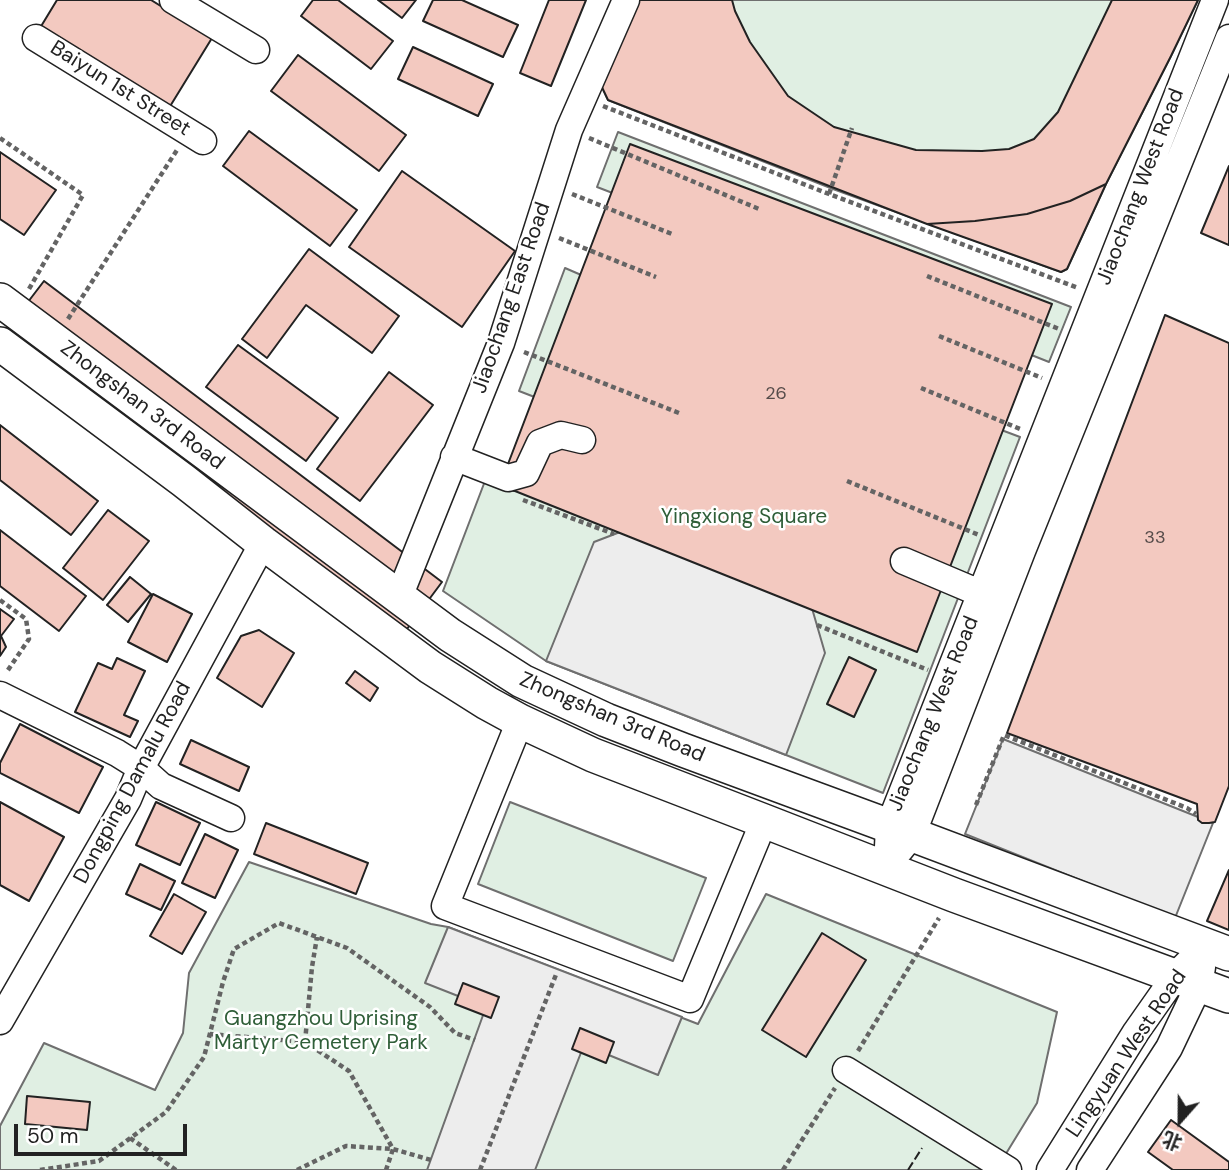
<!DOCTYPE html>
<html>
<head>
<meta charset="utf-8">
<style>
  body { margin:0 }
  #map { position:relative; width:1229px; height:1170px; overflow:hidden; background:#fff; font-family:"DM Sans","Noto Sans SC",sans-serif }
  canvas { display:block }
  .north { position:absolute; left:1145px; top:1086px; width:70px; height:70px; -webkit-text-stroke:5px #fff; paint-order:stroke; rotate:201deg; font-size:19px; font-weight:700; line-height:28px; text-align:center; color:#222 }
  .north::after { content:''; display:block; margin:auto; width:24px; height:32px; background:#222; clip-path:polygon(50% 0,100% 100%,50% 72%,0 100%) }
  .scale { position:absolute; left:14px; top:1124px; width:173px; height:32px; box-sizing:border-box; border:4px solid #222; border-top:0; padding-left:9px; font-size:21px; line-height:24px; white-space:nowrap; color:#222; -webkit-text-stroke:5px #fff; paint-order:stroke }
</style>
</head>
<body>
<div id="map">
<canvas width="1229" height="1170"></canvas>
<div class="north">北</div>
<div class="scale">50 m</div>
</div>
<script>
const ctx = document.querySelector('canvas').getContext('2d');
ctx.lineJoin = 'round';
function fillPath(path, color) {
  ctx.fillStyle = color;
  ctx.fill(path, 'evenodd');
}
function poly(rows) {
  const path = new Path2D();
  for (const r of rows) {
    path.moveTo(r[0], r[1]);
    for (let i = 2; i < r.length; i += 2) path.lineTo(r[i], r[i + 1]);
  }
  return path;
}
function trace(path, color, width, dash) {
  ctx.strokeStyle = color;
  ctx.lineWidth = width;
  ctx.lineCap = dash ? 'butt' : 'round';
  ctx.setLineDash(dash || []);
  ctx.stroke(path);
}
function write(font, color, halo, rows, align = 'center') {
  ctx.font = font + ' "DM Sans",sans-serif';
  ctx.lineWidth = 5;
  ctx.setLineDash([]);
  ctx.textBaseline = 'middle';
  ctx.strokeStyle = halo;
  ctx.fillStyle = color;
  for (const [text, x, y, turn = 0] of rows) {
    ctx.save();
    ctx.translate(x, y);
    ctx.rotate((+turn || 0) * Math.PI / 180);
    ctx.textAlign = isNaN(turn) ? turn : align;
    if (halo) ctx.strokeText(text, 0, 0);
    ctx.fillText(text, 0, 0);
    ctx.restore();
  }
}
const green = poly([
  [633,0,1198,0,1171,56,1106,184,1067,269,1061,272,833,189,608,100,600,83,633,0],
  [618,132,1071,307,1049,362,941,319,911,396,1020,437,883,793,546,661,443,591,485,481,514,491,537,479,563,408,519,391,565,268,653,306,685,221,597,187,618,132],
  [510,802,706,878,673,961,478,884,510,802],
  [249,862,431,924,448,927,698,1024,766,894,1057,1012,1037,1103,996,1170,0,1170,0,1126,44,1043,155,1090,183,1033,189,973,249,862]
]);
const parking = poly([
  [675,511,795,550,825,653,786,755,546,661,594,542,675,511],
  [1003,739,1213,823,1175,918,965,834,1003,739],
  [448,927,682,1017,658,1075,584,1045,535,1170,427,1170,486,1007,425,983,448,927]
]);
const building = poly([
  [57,0,151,0,212,38,169,108,40,28,57,0],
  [313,0,338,0,393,41,371,69,301,16,313,0],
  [378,0,416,0,402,18,378,0],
  [433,0,462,0,518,25,503,57,423,21,433,0],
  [549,0,586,0,551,86,520,73,549,0],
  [635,0,732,0,735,11,750,42,788,96,834,127,916,150,982,151,1009,149,1034,139,1058,112,1112,0,1198,0,1171,56,1106,184,1070,201,1027,214,975,221,927,224,608,100,600,83,635,0],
  [413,47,493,84,478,116,398,79,413,47],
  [298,55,406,135,379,171,271,91,298,55],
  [249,131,357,210,330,246,223,166,249,131],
  [630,144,1052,304,917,652,500,485,630,144],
  [0,152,56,190,24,235,0,219,0,152],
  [1229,166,1229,245,1201,233,1229,166],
  [402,171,515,251,462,327,349,247,402,171],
  [1106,184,1067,269,1061,272,927,224,975,221,1027,214,1070,201,1106,184],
  [309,249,399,316,372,353,306,305,267,358,242,339,309,249],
  [44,281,442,582,404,633,5,332,44,281],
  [1165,315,1229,343,1229,786,1215,822,1209,823,1202,823,1198,820,1197,804,1007,733,1165,315],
  [238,345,338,418,306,461,206,387,238,345],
  [389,372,433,405,360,501,317,469,389,372],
  [0,425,98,501,71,535,0,480,0,425],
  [108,510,149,541,103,600,63,568,108,510],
  [0,530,86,596,59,631,0,586,0,530],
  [130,577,151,594,128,622,107,605,130,577],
  [153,594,192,614,167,662,128,642,153,594],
  [0,609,14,619,1,636,6,647,0,656,0,609],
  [259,630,294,653,262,707,217,678,241,636,259,630],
  [849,657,876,670,854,717,827,704,849,657],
  [117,658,145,671,124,715,138,721,130,737,75,712,98,663,112,669,117,658],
  [355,671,378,688,370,701,346,683,355,671],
  [20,724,103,767,79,813,0,773,0,763,20,724],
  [191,740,249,767,239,791,180,764,191,740],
  [0,802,64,837,29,901,0,885,0,802],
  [156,802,200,823,180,865,136,845,156,802],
  [266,823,368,863,356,894,254,854,266,823],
  [205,834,238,850,215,898,182,883,205,834],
  [140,864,175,881,161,910,126,894,140,864],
  [1229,870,1229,930,1207,921,1229,870],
  [174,894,206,912,182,954,150,936,174,894],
  [822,933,866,960,806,1057,762,1030,822,933],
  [463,983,499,997,491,1018,455,1004,463,983],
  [580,1028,614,1042,606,1063,572,1049,580,1028],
  [27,1096,90,1102,87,1130,25,1124,27,1096],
  [1171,1120,1229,1162,1229,1170,1173,1170,1148,1152,1171,1120]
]);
const path = poly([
  [603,106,829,194,1078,288],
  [0,138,83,195,29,289],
  [589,138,759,209],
  [572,194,672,234],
  [829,194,852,128],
  [559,238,656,277],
  [927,276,1059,329],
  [68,319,177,150],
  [939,336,1042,378],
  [524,352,679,413],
  [921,388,1020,429],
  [847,481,979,535],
  [523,500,614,534],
  [0,600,26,619,29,639,6,673],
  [817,625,928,670],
  [976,805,1004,735,1187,808,1196,814],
  [210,1034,305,1042,349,1071,393,1149,386,1170],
  [305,1042,312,967,317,937],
  [858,1051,939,918],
  [130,1138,176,1170],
  [40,1170,99,1161,166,1112,204,1057,223,982,234,949,279,923,347,948,430,1007,455,1033,475,1040],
  [297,1170,346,1146,393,1149,431,1160],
  [480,1170,557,972],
  [783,1170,835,1088]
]);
const minor = poly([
  [173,0,256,50],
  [36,38,203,141],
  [454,457,508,478,526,473,540,443,561,435,582,440],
  [904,561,982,594],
  [399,597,501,343,569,130,626,0],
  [0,695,117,753,141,768,161,786,231,818],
  [520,721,445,906,690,999,764,821],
  [900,850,912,835,1022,551,1229,38],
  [887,868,889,826,1215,0],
  [0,1021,128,799,141,768,263,543],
  [846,1070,1008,1170],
  [1050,1170,1136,1032,1176,975,1206,945],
  [1090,1170,1169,1048,1199,985,1202,967]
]);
const major = poly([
  [0,300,450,635,522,681,606,720,683,750,889,826,1229,954],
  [0,344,184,481,263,543,430,667,487,703,520,721,593,755,764,821,954,895,1229,996]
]);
const fence = poly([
  [908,1170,922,1148]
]);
const numberNames = [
  ["26",776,394],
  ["33",1155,538]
];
const streetNames = [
  ["Baiyun 1st Street",120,89,32],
  ["Jiaochang West Road",1141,187,-69],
  ["Jiaochang East Road",512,298,-71],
  ["Zhongshan 3rd Road",142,406,37],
  ["Jiaochang West Road",934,714,-68],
  ["Zhongshan 3rd Road",612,718,23],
  ["Dongping Damalu Road",133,783,-62],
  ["Lingyuan West Road",1127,1054,-56]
];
const parkNames = [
  ["Yingxiong Square",744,517],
  ["Guangzhou Uprising",321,1019],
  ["Martyr Cemetery Park",321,1043]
];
fillPath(green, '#e0efe3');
trace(green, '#6f6f6f', 2);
fillPath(parking, '#ededed');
trace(parking, '#6f6f6f', 2);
fillPath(building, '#f3c9c0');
trace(building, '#222', 2);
trace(minor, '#222', 29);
trace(major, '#222', 36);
trace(path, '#646464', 4.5, [5, 3.5]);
trace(minor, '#fff', 26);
trace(major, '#fff', 33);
trace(fence, '#222', 2, [9, 3.5]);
write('18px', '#564c4a', null, numberNames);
write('21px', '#222', '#fff', streetNames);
write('21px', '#2f5e38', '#fff', parkNames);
</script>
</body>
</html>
